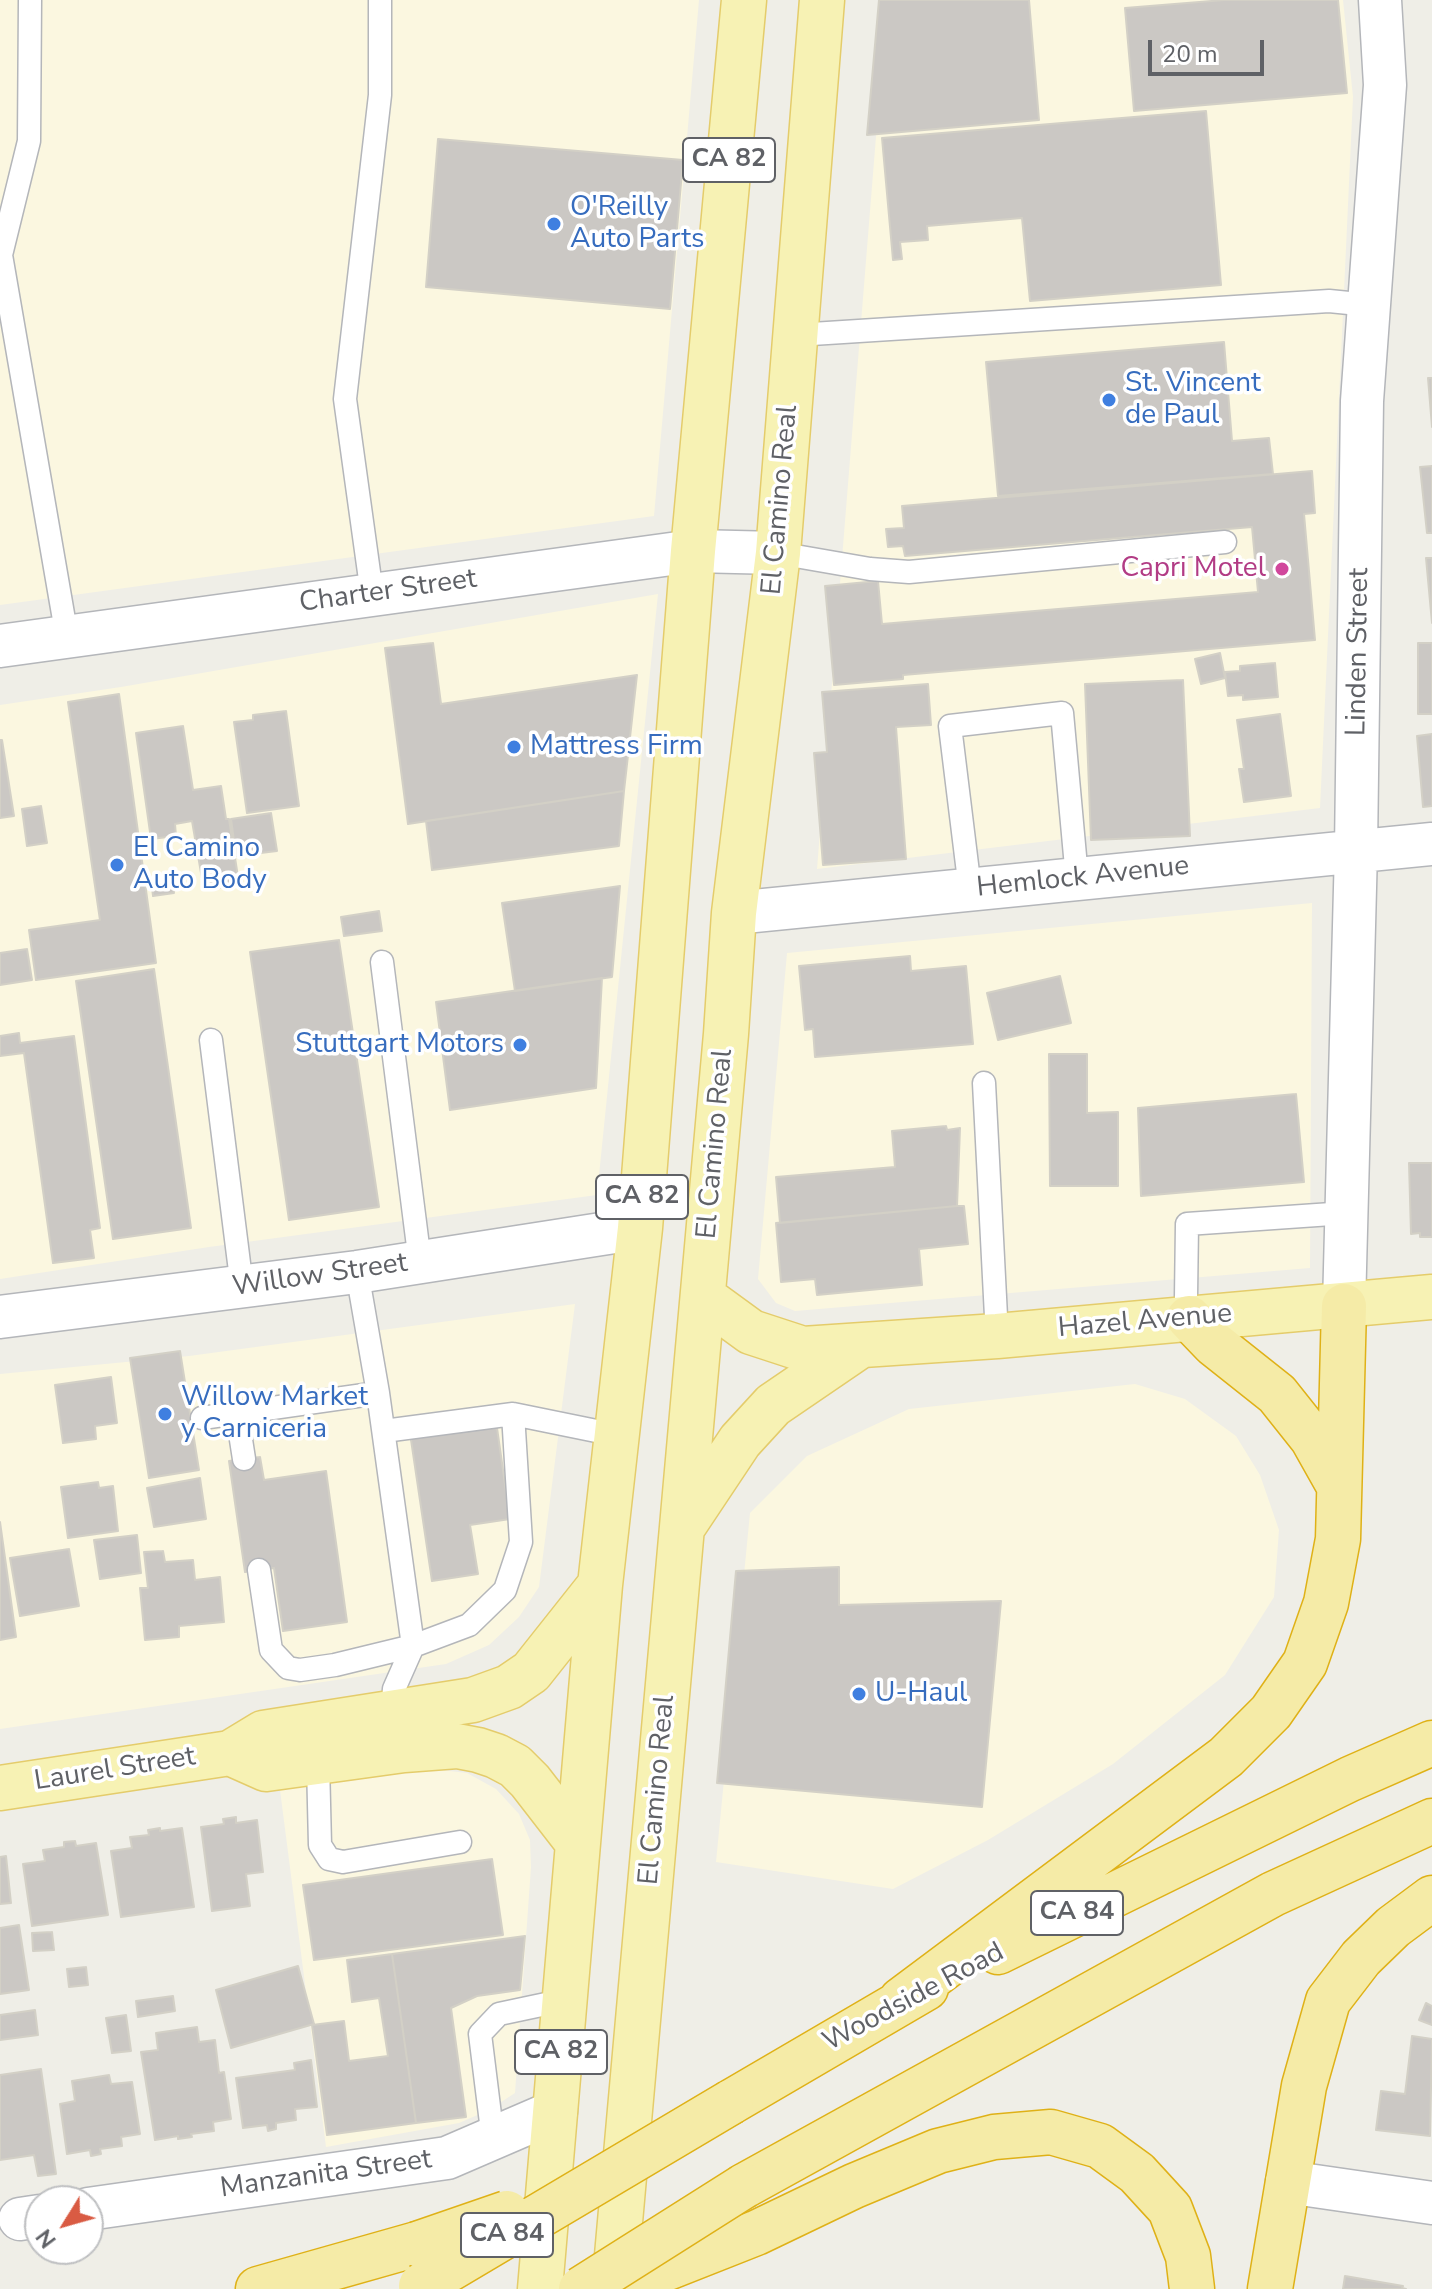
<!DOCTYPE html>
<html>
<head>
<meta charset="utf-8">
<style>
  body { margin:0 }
  #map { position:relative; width:1432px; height:2289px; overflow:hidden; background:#efeee7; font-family:"Nunito Sans",sans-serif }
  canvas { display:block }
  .north { position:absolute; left:24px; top:2185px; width:80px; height:80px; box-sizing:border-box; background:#fff; border:2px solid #bfc0c2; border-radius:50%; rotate:233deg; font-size:22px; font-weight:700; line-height:32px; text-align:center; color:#5f6166 }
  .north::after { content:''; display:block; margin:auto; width:28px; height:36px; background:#d95b43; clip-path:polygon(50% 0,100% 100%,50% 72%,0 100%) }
  .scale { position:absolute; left:1148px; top:40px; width:116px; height:36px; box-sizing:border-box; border:4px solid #5f6166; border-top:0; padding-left:10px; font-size:24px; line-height:28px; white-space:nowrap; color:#5f6166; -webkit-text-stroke:6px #fff; paint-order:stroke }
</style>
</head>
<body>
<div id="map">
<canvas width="1432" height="2289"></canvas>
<div class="north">N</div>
<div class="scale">20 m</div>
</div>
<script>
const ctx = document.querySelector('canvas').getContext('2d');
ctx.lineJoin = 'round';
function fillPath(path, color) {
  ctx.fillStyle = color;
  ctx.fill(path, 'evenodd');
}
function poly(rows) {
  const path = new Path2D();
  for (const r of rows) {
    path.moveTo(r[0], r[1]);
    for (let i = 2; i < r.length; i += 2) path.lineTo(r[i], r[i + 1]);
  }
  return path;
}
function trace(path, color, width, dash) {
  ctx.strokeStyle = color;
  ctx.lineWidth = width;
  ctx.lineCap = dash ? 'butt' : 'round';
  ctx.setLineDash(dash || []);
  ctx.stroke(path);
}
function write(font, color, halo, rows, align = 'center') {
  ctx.font = font + ' "Nunito Sans",sans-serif';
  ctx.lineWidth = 7;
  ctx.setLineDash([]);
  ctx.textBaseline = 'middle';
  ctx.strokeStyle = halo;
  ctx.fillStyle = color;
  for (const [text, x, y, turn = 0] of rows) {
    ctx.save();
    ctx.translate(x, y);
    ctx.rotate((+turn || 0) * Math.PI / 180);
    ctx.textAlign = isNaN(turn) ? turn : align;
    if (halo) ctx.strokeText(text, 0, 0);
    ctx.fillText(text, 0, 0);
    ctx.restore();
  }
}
const commercial = poly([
  [0,0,699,0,654,516,0,605],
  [887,0,1343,0,1353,97,1320,808,817,869],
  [658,594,597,1195,209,1247,0,1279,0,705,121,687],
  [1312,903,1310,1268,795,1311,776,1303,758,1279,787,953],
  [575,1304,539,1587,519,1617,489,1645,446,1664,0,1729,0,1374,189,1356],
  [1135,1384,1185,1399,1236,1436,1260,1475,1279,1530,1274,1597,1225,1675,1113,1764,988,1840,893,1889,716,1862,750,1513,807,1456,909,1409],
  [432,1769,467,1773,496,1789,519,1814,530,1840,531,1867,515,2093,489,2110,459,2123,326,2147,280,1790]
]);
const building = poly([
  [879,0,1029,0,1039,120,867,135,879,0],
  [1224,0,1338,0,1347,93,1134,111,1125,8,1224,0],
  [1206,111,1221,285,1030,301,1022,218,927,226,928,240,900,242,902,259,893,260,882,138,1206,111],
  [438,139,683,160,670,309,426,287,438,139],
  [1224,342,1232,441,1269,438,1273,474,998,496,986,362,1224,342],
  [1428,378,1432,378,1432,427,1428,378],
  [1432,466,1432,533,1427,533,1420,467,1432,466],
  [1312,471,1315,513,1304,514,1315,640,903,675,903,679,834,685,825,586,878,581,882,624,1258,592,1252,527,905,556,903,546,888,547,886,529,904,528,902,506,1312,471],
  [1426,558,1432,558,1432,623,1426,558],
  [433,643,441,704,637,675,624,791,408,824,385,648,433,643],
  [1418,643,1432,643,1432,714,1418,714,1418,643],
  [1220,653,1225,678,1201,684,1195,659,1220,653],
  [1275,663,1278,697,1243,700,1243,695,1228,696,1225,672,1240,671,1240,666,1275,663],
  [1183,680,1190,836,1091,840,1085,684,1183,680],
  [928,684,931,725,896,727,906,859,823,865,814,753,827,752,822,692,928,684],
  [119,694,156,963,36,980,29,930,100,920,68,702,119,694],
  [286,711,299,806,247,813,234,722,253,720,253,715,286,711],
  [1280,714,1291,796,1244,802,1239,769,1244,769,1237,720,1280,714],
  [183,726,193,790,221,786,226,819,229,819,238,877,235,877,236,885,204,890,192,821,175,824,176,836,151,839,136,733,183,726],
  [1432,734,1432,806,1423,807,1417,736,1432,734],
  [0,740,2,740,14,816,0,818,0,740],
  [624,791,619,846,432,870,426,821,624,791],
  [41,806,47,843,27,846,22,809,41,806],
  [271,813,277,851,236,856,231,819,271,813],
  [172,877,174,893,153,896,151,880,172,877],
  [620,886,612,977,515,991,502,903,620,886],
  [379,911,382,931,344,936,341,917,379,911],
  [339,940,379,1207,289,1220,250,952,339,940],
  [27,949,32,980,0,985,0,953,27,949],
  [910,956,911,971,966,966,973,1044,815,1057,813,1029,805,1030,799,966,910,956],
  [154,969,191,1228,113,1239,76,981,154,969],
  [1060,976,1071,1023,998,1040,987,993,1060,976],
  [602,978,596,1088,450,1110,436,1002,602,978],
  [19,1033,20,1043,74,1036,100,1228,90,1230,94,1258,53,1263,24,1053,0,1056,0,1036,19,1033],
  [1049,1054,1087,1054,1087,1113,1118,1112,1118,1186,1050,1186,1049,1054],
  [1296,1094,1304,1182,1141,1196,1138,1108,1296,1094],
  [946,1126,947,1130,960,1128,957,1206,780,1223,776,1177,895,1167,892,1131,946,1126],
  [1409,1163,1432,1163,1432,1237,1420,1237,1420,1233,1411,1234,1409,1163],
  [957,1206,964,1206,968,1244,919,1249,922,1285,817,1295,815,1279,781,1282,776,1223,957,1206],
  [180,1351,199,1470,149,1478,130,1358,180,1351],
  [111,1377,117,1423,95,1426,96,1439,63,1443,55,1385,111,1377],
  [496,1421,510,1519,470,1525,478,1574,432,1581,410,1433,496,1421],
  [260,1457,264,1480,326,1471,347,1622,283,1631,274,1568,245,1572,229,1461,260,1457],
  [200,1478,206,1519,154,1527,147,1488,200,1478],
  [98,1482,99,1488,113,1486,118,1531,68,1538,61,1487,98,1482],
  [0,1522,16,1637,0,1640,0,1522],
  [137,1535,141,1573,100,1579,94,1540,137,1535],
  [69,1549,79,1606,20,1616,10,1558,69,1549],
  [163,1551,165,1562,193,1560,195,1580,220,1577,224,1622,179,1626,179,1637,145,1640,140,1588,148,1588,144,1552,163,1551],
  [839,1567,839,1605,1001,1601,982,1807,717,1783,736,1571,839,1567],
  [236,1817,236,1823,257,1820,263,1872,246,1874,250,1906,212,1911,201,1827,224,1824,223,1819,236,1817],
  [160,1828,160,1831,182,1828,194,1907,121,1917,111,1851,132,1848,130,1837,149,1835,148,1830,160,1828],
  [75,1841,76,1846,96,1843,108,1915,32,1926,23,1864,45,1861,43,1850,64,1847,64,1842,75,1841],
  [6,1856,11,1903,0,1904,0,1857,6,1856],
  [492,1859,503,1935,314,1960,303,1885,492,1859],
  [19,1925,29,1990,0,1994,0,1928,19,1925],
  [52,1932,54,1950,33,1951,32,1933,52,1932],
  [525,1936,520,1990,477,1996,451,2008,466,2117,416,2123,392,1954,525,1936],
  [392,1954,416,2123,327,2135,312,2025,344,2021,349,2061,388,2056,379,1998,352,2002,347,1960,392,1954],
  [298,1966,314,2024,231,2048,216,1990,298,1966],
  [86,1967,88,1985,69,1987,67,1969,86,1967],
  [173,1996,175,2011,138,2017,136,2001,173,1996],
  [1426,2003,1432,2006,1432,2025,1419,2020,1426,2003],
  [35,2010,38,2035,0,2040,0,2015,35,2010],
  [126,2015,131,2051,112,2053,106,2018,126,2015],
  [197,2027,199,2042,215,2040,219,2073,224,2072,231,2119,213,2122,214,2131,191,2134,192,2137,178,2139,178,2136,155,2140,141,2052,158,2050,156,2033,197,2027],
  [1412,2036,1432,2039,1430,2136,1376,2130,1381,2091,1405,2094,1412,2036],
  [311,2060,317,2107,295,2109,296,2120,276,2123,276,2129,268,2131,267,2125,243,2128,236,2078,295,2070,294,2063,311,2060],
  [41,2069,56,2174,38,2176,34,2155,0,2160,0,2075,41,2069],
  [109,2075,111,2084,132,2082,140,2134,121,2137,122,2146,100,2149,101,2154,91,2156,90,2150,67,2154,60,2104,75,2101,72,2081,109,2075],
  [1345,2276,1403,2286,1402,2288,1406,2289,1343,2289,1345,2276]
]);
const service = poly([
  [30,0,29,141,1,255,67,637],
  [796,335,1329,301,1369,305],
  [778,553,870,569,909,572,1225,542],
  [372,594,345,399,380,95,380,0],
  [970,889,950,726,1062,713,1077,878],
  [382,962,420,1262],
  [211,1040,242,1287],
  [984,1083,997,1336],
  [357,1272,378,1393,413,1646,394,1689,392,1713],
  [1189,1318,1186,1297,1187,1224,1346,1213],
  [237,1414,244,1459],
  [202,1418,378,1393],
  [384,1431,513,1414,616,1435],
  [259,1570,271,1650,288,1668,300,1670,335,1665,413,1646,469,1625,505,1590,521,1542,513,1414],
  [318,1763,320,1845,329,1859,343,1862,460,1842],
  [493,2139,480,2034,499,2014,565,2000]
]);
const minor = poly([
  [0,646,693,551,778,553],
  [734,913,1432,844],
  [1344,1306,1356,850,1362,401,1385,85,1380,0],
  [0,1317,357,1272,640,1228],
  [1287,2182,1432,2203],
  [88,2209,447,2158,556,2111],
  [20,2219,40,2216]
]);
const primary = poly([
  [703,1297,751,1332,803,1349,997,1336,1432,1297],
  [684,1525,740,1441,773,1405,858,1347],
  [230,1753,266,1769,404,1750,457,1746,478,1750,496,1756,515,1766,530,1781,578,1843],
  [0,1788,230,1753,263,1733,473,1700,509,1687,531,1672,600,1585],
  [540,2289,600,1585,640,1228,693,551,744,0],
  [614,2289,726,1034,734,913,778,553,822,0]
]);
const trunk = poly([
  [1189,1318,1214,1344,1277,1394,1312,1438,1339,1486],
  [998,1952,1350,1779,1432,1743],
  [901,2000,1226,1757,1271,1712,1305,1663,1326,1603,1338,1539,1344,1306],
  [731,2102,926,1988],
  [744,2186,1273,1894,1432,1821],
  [258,2289,417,2244],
  [614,2289,756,2233,854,2186,938,2151,994,2137,1051,2132,1100,2146,1137,2173,1170,2209,1188,2256,1192,2289],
  [1270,2289,1304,2086,1328,2001,1361,1958,1393,1927,1432,1898]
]);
const trunkBridge = poly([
  [417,2244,507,2213],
  [421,2286,731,2102],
  [581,2289,744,2186]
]);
const markers = [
  [554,224,8,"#3f7fe0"],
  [1109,400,8,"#3f7fe0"],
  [1282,569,8,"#d1479c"],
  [514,747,8,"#3f7fe0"],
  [117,865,8,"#3f7fe0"],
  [520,1045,8,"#3f7fe0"],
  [165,1414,8,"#3f7fe0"],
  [859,1694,8,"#3f7fe0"]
];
const shields = [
  [729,160,92],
  [642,1197,92],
  [1077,1913,92],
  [561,2052,92],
  [507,2235,92]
];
const shieldNames = [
  ["CA 82",729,160],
  ["CA 82",642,1197],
  ["CA 84",1077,1913],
  ["CA 82",561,2052],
  ["CA 84",507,2235]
];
const shopNames = [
  ["O'Reilly",570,208],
  ["Auto Parts",570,240],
  ["St. Vincent",1125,384],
  ["de Paul",1125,416],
  ["Mattress Firm",530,747],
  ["El Camino",133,849],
  ["Auto Body",133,881],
  ["Stuttgart Motors",504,1045,"right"],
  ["Willow Market",181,1398],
  ["y Carniceria",181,1430],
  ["U-Haul",875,1694]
];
const streetNames = [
  ["El Camino Real",781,500,-85],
  ["Charter Street",388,592,-8],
  ["Linden Street",1359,652,-89],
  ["Hemlock Avenue",1083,878,-6],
  ["El Camino Real",716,1144,-85],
  ["Willow Street",320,1276,-8],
  ["Hazel Avenue",1145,1322,-5],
  ["Laurel Street",115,1770,-9],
  ["El Camino Real",658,1790,-85],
  ["Woodside Road",914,1998,-28],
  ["Manzanita Street",326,2175,-8]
];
const hotelNames = [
  ["Capri Motel",1266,569]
];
fillPath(commercial, '#fbf7e0');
fillPath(building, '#cbc8c4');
trace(building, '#d3d0c6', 2);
trace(service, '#b4b6ba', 25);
trace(minor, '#b4b6ba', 45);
trace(primary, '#e4cc6b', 47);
trace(trunk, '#dfb117', 47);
trace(service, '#fff', 22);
trace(minor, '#fff', 42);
trace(primary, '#f7f2b4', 44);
trace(trunk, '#f5eba7', 44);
trace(trunkBridge, '#dfb117', 47, []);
trace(trunkBridge, '#f5eba7', 44);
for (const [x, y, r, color] of markers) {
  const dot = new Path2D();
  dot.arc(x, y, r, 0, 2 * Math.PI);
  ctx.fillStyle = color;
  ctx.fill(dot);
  trace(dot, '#fff', 3);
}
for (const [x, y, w] of shields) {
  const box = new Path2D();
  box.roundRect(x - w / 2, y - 22, w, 44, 6);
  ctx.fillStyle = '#fff';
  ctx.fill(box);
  trace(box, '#5f6166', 2);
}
write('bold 26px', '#5f6166', null, shieldNames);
write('28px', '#366cbe', '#fff', shopNames, 'left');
write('28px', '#5f6166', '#fff', streetNames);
write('28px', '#b23c85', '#fff', hotelNames, 'right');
</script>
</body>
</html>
